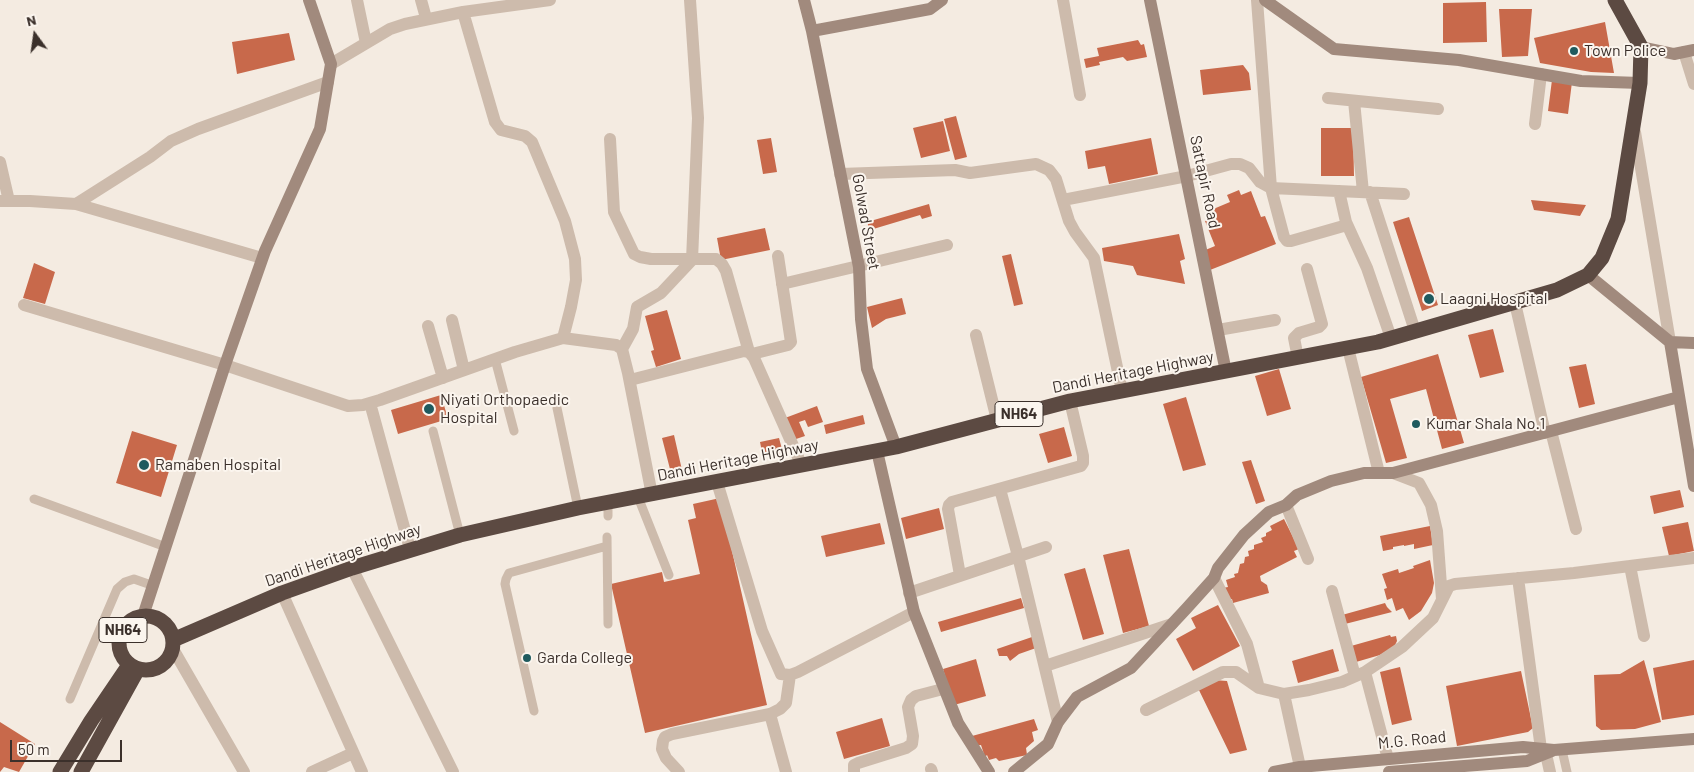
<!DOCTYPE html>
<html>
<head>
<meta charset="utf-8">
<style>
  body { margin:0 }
  #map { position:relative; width:1694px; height:772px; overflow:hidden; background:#f4ebe1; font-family:Barlow,sans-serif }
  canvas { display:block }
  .north { position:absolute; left:10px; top:10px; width:50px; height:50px; -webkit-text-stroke:4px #fbf5ee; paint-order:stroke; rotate:346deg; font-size:14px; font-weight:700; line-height:20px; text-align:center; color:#3b302b }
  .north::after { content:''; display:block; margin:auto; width:18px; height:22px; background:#3b302b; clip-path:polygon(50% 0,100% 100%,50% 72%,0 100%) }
  .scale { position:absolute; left:10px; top:740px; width:112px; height:22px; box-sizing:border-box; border:2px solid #3b302b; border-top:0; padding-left:6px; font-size:15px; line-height:18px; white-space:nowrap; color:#3b302b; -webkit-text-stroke:4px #fbf5ee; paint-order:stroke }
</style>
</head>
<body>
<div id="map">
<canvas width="1694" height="772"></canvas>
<div class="north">N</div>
<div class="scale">50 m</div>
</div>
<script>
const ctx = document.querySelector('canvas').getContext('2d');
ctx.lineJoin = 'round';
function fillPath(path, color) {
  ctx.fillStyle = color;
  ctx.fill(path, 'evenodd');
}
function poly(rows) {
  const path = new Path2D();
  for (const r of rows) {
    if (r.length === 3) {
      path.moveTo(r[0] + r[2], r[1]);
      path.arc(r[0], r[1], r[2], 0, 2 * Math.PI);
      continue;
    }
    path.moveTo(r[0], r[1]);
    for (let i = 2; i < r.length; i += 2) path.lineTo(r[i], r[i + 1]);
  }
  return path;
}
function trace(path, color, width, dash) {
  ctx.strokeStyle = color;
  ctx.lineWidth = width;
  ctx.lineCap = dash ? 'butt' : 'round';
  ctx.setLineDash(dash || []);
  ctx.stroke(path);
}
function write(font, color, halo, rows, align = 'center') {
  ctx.font = font + ' Barlow,sans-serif';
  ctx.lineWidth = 4;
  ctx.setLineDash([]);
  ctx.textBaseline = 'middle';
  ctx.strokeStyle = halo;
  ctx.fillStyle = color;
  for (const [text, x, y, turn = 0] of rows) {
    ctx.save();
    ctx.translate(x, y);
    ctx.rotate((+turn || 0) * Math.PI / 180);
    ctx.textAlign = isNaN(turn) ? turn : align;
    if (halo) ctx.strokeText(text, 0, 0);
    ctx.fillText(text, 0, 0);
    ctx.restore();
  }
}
const building = poly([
  [1486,2,1487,42,1443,43,1443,3],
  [1499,9,1532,9,1528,56,1502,57],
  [1605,22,1614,73,1591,72,1540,63,1534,38],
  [289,33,295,60,237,74,232,42],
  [1138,40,1141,45,1144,44,1147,57,1127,61,1123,57,1099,62,1100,65,1086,68,1084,59,1099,56,1097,48],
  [1243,65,1249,73,1251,90,1203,95,1200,70],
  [1552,80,1572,82,1568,114,1548,111],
  [956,116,967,157,955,160,944,119],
  [943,121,950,151,921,158,913,128],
  [1321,128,1353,128,1354,176,1321,176],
  [771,138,777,172,763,174,757,140],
  [1151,138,1158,174,1109,184,1105,166,1088,169,1085,151],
  [1239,190,1241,195,1251,191,1261,217,1265,216,1276,244,1210,270,1203,251,1215,246,1205,221,1214,218,1211,210,1230,202,1227,195],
  [1531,200,1586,205,1580,216,1534,210],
  [929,204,932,216,922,219,920,215,870,230,867,222],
  [1409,217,1438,305,1422,311,1393,222],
  [765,228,770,250,721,260,717,238],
  [1179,234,1185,259,1180,261,1185,284,1137,275,1133,266,1104,261,1102,248],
  [1011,254,1023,304,1014,306,1002,256],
  [34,263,55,272,45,304,23,298],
  [902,298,906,314,886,319,872,328,867,307],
  [667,310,681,359,656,367,651,351,654,350,645,316],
  [1493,329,1504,372,1480,378,1468,335],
  [1438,354,1464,443,1442,449,1426,389,1390,399,1407,458,1386,463,1361,377],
  [1586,364,1595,404,1579,408,1569,367],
  [1279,369,1291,409,1267,416,1255,376],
  [441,395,448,419,398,434,391,410],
  [1186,397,1206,465,1183,471,1163,404],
  [817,406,823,422,808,427,805,420,799,422,805,436,793,440,785,418],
  [863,415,865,424,826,434,824,425],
  [1064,427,1072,456,1048,463,1039,434],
  [132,431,177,445,161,497,116,483],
  [674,435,682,470,671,473,662,438],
  [779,438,783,453,763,457,760,442],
  [1251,460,1265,501,1256,504,1242,462],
  [1680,490,1684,507,1654,514,1650,496],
  [720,498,767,705,645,733,611,584,662,572,664,582,700,574,688,520,696,518,693,504],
  [939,508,944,529,906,539,901,518],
  [1284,519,1299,549,1294,551,1297,557,1260,576,1261,581,1267,585,1269,593,1233,603,1232,599,1226,600,1223,588,1228,587,1226,580,1235,577,1234,574,1238,573,1240,564,1244,563,1245,557,1249,556,1248,551,1254,549,1254,545,1263,542,1261,538,1266,536,1266,533,1272,530,1270,526],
  [1688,522,1694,551,1669,556,1662,527],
  [880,523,885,544,826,557,821,536],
  [1430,526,1433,545,1414,549,1414,544,1404,546,1404,545,1393,547,1393,549,1383,551,1380,536],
  [1129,549,1149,626,1123,633,1103,555],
  [1430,560,1434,583,1432,593,1421,611,1409,620,1403,608,1396,611,1392,598,1387,600,1384,589,1387,588,1382,574,1398,569,1399,573,1414,568,1413,566],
  [1085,568,1104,634,1083,640,1064,574],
  [1021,598,1024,608,941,632,938,622],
  [1385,603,1387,607,1392,612,1345,624,1342,615],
  [1218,605,1240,646,1193,671,1176,639,1196,628,1191,618],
  [1390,635,1391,637,1396,636,1397,641,1394,647,1380,655,1356,662,1351,646],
  [1032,637,1036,648,1019,654,1010,661,1007,656,999,656,997,649],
  [1333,649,1339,671,1298,683,1292,661],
  [976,659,986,696,954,705,943,669],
  [1644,660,1661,722,1635,729,1601,730,1596,726,1594,675,1620,674],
  [1694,660,1694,715,1662,720,1653,668],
  [1400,667,1412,720,1392,725,1380,672],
  [1521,671,1533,728,1528,732,1457,746,1446,686],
  [1214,680,1227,681,1247,750,1230,754,1197,686],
  [882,718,890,746,844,759,836,732],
  [1034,719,1038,730,1032,732,1034,741,1026,748,1027,755,999,761,996,758,989,760,987,755,985,757,981,745,973,746,972,736],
  [0,722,35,744,19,772,4,767,0,772]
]);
const lane = poly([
  [495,359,514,431],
  [557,408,578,508],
  [433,431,460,535],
  [638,497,669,575],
  [34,499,166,547],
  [608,516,608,502],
  [607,537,608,624],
  [99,632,119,640],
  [70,699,117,589,125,582,134,579,154,586],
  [534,711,505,584,506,579,509,573,607,546],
  [1562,750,1567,772]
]);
const street = poly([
  [357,0,366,43],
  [421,0,426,18],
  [1063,0,1080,95],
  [1257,0,1271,188,1284,237,1287,241,1291,241,1347,225],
  [463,12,495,122,501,130,525,136,532,142,565,221,575,259,576,280,571,307,563,338],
  [1684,52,1694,84],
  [331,64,390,29,405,24,463,12,550,0],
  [1328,98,1438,109],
  [1354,101,1363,192],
  [1535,124,1541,74],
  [1635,132,1670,342],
  [610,139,614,212,634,254,640,257,651,259,716,259,722,264,726,271,749,352],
  [0,162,9,201],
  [840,174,955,170,970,173,1036,164,1049,170,1056,179,1069,221,1075,232,1094,258,1122,391],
  [1339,191,1346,222,1367,268,1391,338],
  [1370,192,1415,331],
  [1063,200,1187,176,1231,164,1240,164,1249,168,1260,182,1271,188,1404,194],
  [0,201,30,201,76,204,262,258],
  [76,204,150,157,171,141,198,129,328,82],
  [782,284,947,245],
  [1515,303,1545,433],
  [24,305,225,365,348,406,363,405,380,400,515,352,563,338,616,345,622,349,628,373,652,495],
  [452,320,464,370],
  [428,326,443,378],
  [1218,330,1275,320],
  [976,335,997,420],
  [1348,348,1379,473],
  [622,349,633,329,637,307,661,293,692,260,698,118,690,0],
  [752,354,788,345,791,342,778,256],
  [1298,358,1294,338,1299,333,1319,327,1322,324,1307,269],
  [630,380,744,351,749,352,754,358,802,466],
  [370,403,410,549],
  [1551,431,1576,529],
  [1393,473,1419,483,1431,505,1437,531,1442,599],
  [717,482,762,631,781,674,790,675,798,672,914,612],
  [1000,489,1018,556,1058,722],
  [1286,505,1308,559],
  [1630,566,1644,636],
  [352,568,453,772],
  [960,575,948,509,949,505,952,502,1081,466,1083,463,1083,456,1070,401],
  [1214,578,1247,644,1259,688],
  [1518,578,1541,749],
  [1332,591,1355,676],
  [282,593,362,772],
  [909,593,1046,547],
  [173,649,244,772],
  [1045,666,1172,624],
  [1365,672,1388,759],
  [1284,694,1300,767],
  [1146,710,1223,672,1236,672,1259,688,1284,694,1309,690,1342,682,1365,672,1402,647,1433,618,1449,586,1455,584,1574,573,1694,558],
  [770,714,786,772],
  [1546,754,1550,772],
  [931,769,932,772],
  [312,772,353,753],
  [679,772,666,758,662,749,663,741,665,737,672,734,770,714,780,709,786,703,790,675],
  [854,772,854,765,858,763,906,748,912,744,913,736,908,707,911,700,916,696,943,689]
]);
const secondary = poly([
  [804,0,812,31,859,267,861,319,867,369,896,447],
  [1150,0,1226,372],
  [1265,0,1334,49,1459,60,1581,81,1640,83],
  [812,31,930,9,942,0],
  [1641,47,1674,54,1694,50],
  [1588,275,1670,342,1694,486],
  [1670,342,1694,343],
  [877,451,914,612,958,723,989,772],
  [143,616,225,365,265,251,320,129,331,64,309,0],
  [1014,772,1048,744,1058,722,1077,697,1131,668,1186,609,1214,578,1218,568,1244,535,1269,512,1286,505,1297,495,1331,481,1364,473,1393,473,1679,397],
  [1274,772,1300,767,1523,747,1554,750,1694,739],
  [1389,772,1527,761,1552,751]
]);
const highway = poly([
  [146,643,27],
  [173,640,282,593,352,568,460,535,578,508,896,447,1070,401,1378,342,1557,290,1588,275,1602,258,1618,219,1640,83,1641,47,1615,0],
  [60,772,91,721,129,665],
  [81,772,138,669]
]);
const markers = [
  [1574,51,5,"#1f5a5e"],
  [1429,299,6,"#1f5a5e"],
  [429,409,6,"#1f5a5e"],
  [1416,424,5,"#1f5a5e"],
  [144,465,6,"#1f5a5e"],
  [527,658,5,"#1f5a5e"]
];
const shields = [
  [1019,414,48],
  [123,630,48]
];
const shieldNames = [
  ["NH64",1019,414],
  ["NH64",123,630]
];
const poiNames = [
  ["Town Police",1584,51],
  ["Laagni Hospital",1440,299],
  ["Niyati Orthopaedic",440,400],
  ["Hospital",440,418],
  ["Kumar Shala No.1",1426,424],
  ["Ramaben Hospital",155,465],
  ["Garda College",537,658]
];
const streetNames = [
  ["Sattapir Road",1205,182,78],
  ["Golwad Street",866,222,80],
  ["Dandi Heritage Highway",1133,372,-11],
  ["Dandi Heritage Highway",738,460,-11],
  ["Dandi Heritage Highway",343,555,-19],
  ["M.G. Road",1412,740,-6]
];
fillPath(building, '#c8694b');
trace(lane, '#cdbbac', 9);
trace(street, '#cdbbac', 12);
trace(secondary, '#a18a7d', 12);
trace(highway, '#5c4a42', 15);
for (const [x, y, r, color] of markers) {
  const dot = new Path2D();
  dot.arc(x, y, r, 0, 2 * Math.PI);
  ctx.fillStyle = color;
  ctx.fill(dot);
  trace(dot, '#fbf5ee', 2);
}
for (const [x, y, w] of shields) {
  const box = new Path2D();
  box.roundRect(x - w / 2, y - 12.5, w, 25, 4);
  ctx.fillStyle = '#fbf5ee';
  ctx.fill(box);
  trace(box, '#3b302b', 1);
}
write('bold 15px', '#3b302b', null, shieldNames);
write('16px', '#3b302b', '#fbf5ee', poiNames, 'left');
write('16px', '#3b302b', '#fbf5ee', streetNames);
</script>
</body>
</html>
